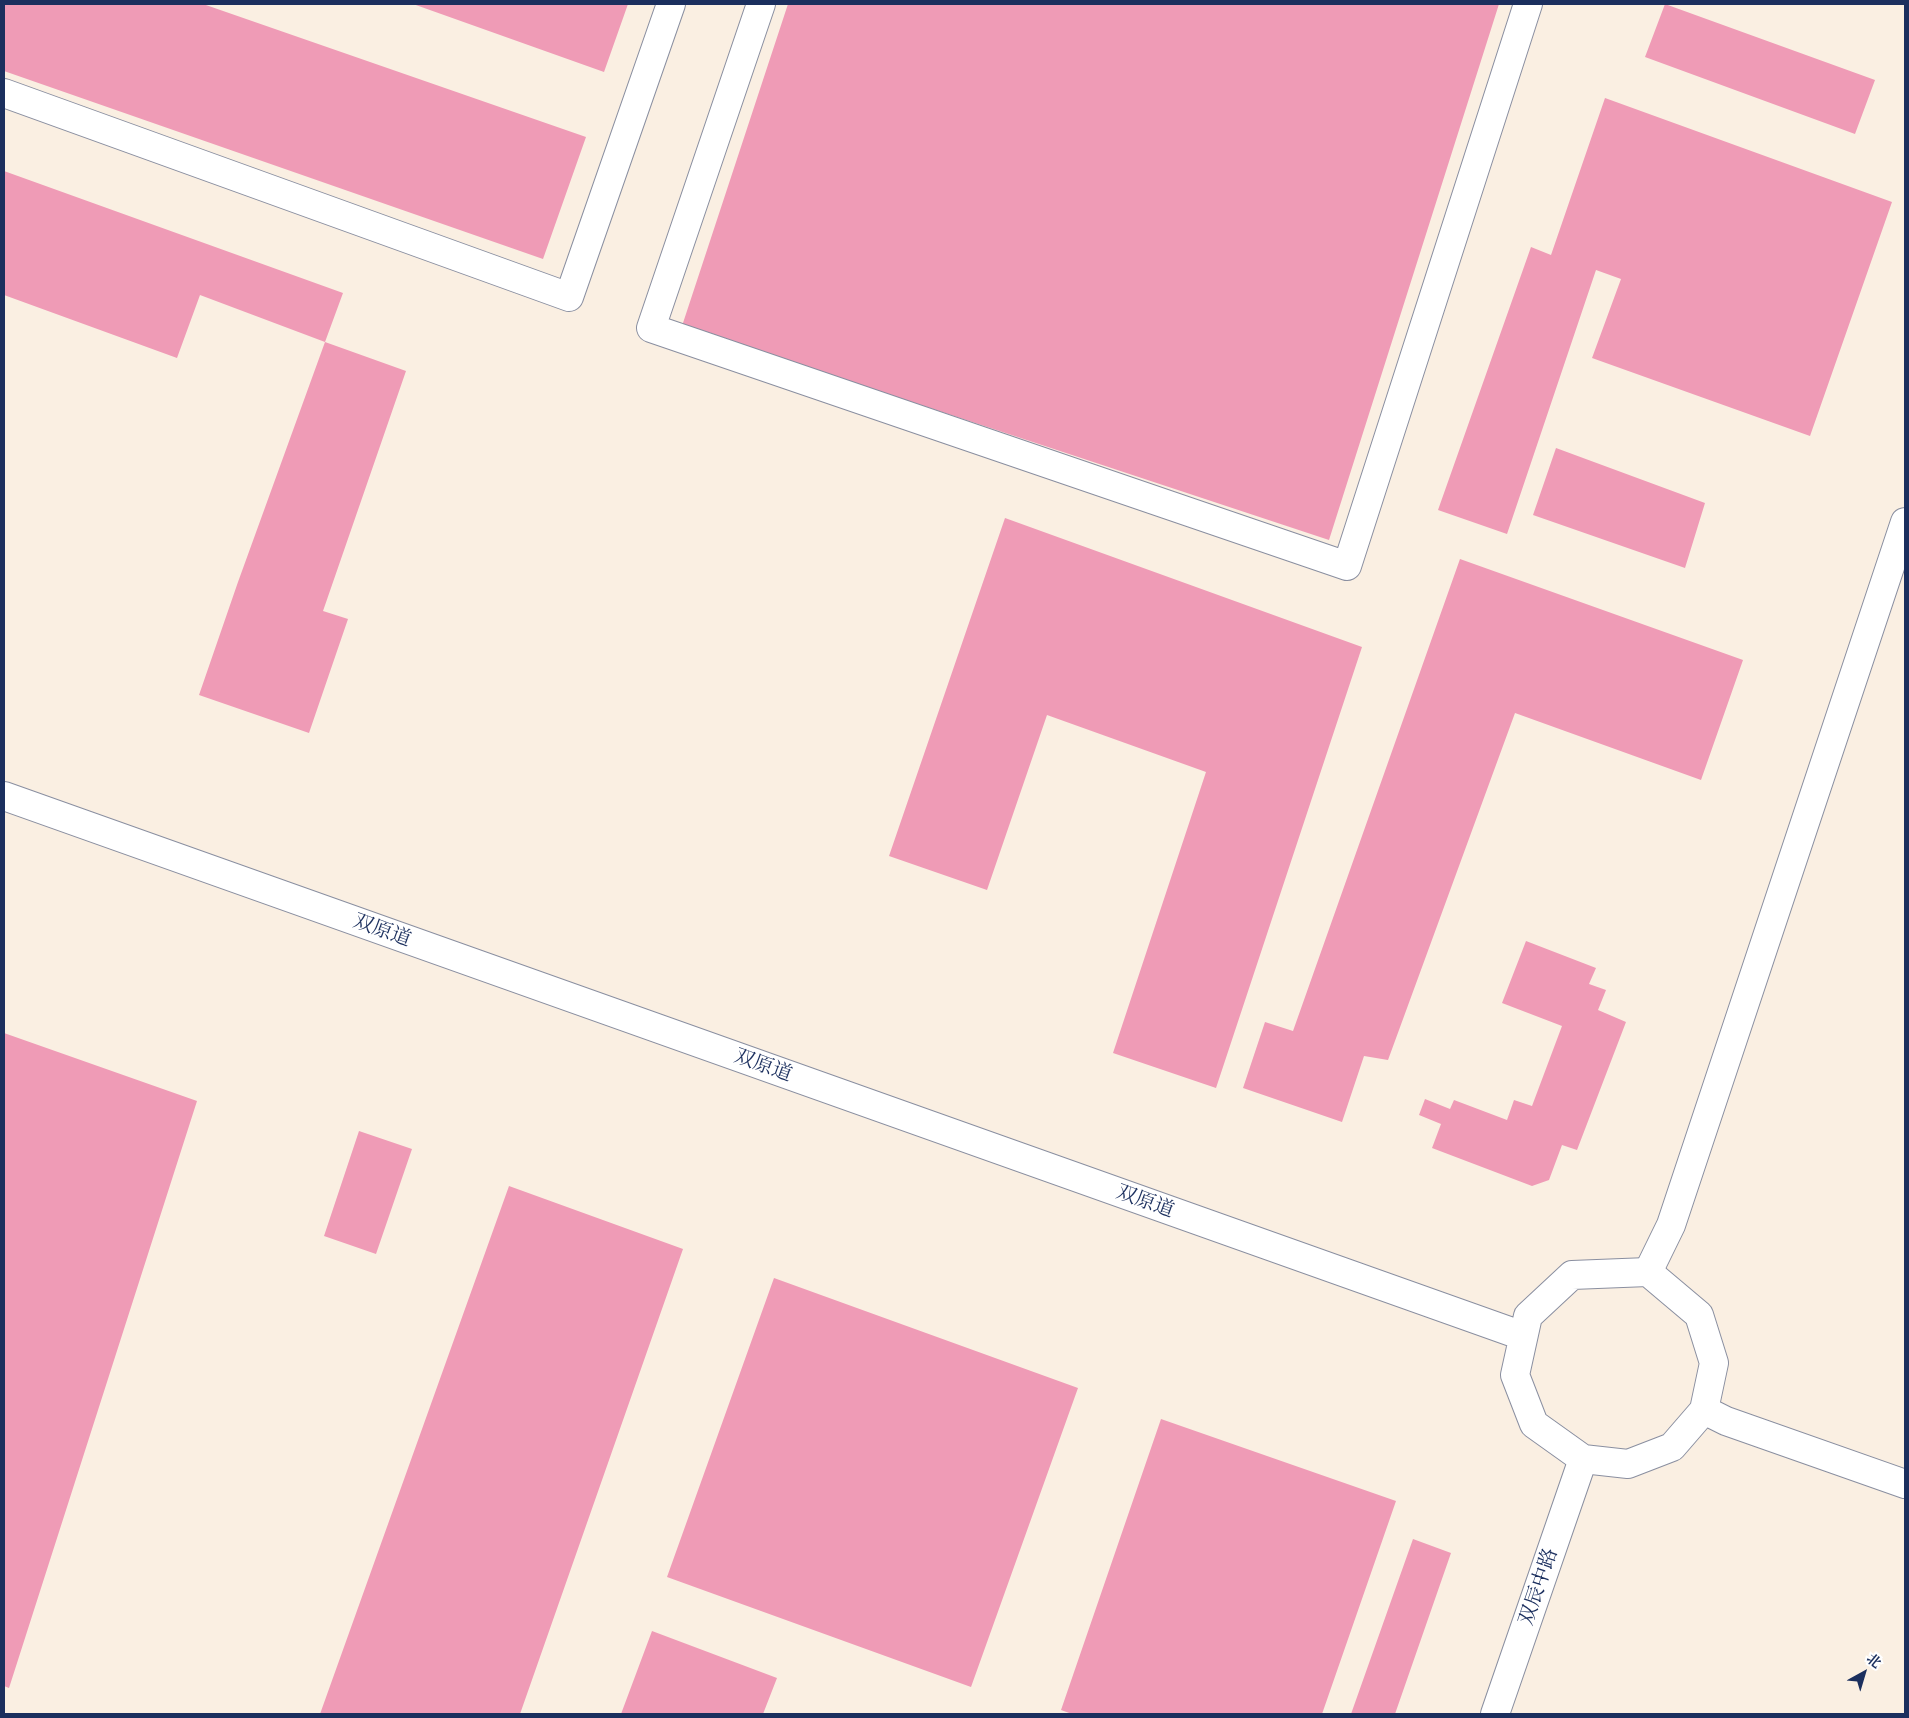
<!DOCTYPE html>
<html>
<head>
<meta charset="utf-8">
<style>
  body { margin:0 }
  #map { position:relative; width:1909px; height:1718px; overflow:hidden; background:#faefe2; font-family:"Old Standard TT","Noto Serif SC",serif }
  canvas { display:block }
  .frame { position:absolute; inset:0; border:5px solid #1b2f5e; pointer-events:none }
  .north { position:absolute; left:1839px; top:1648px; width:50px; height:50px; -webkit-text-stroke:4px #fff; paint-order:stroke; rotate:39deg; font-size:14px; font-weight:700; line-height:20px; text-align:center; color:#1b2f5e }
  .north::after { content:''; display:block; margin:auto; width:18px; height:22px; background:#1b2f5e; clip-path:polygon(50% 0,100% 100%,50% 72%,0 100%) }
</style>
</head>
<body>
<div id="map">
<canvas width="1909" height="1718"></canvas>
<div class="frame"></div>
<div class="north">北</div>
</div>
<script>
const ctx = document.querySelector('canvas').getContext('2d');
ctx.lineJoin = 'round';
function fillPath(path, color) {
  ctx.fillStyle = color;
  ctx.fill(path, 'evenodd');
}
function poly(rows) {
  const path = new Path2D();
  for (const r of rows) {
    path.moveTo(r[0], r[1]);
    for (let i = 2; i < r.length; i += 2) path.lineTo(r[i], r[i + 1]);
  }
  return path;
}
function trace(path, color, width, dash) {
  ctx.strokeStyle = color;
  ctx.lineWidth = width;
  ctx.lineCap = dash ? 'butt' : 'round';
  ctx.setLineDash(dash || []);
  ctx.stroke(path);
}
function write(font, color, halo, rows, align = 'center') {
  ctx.font = font + ' "Old Standard TT","Noto Serif SC",serif';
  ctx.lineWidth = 4;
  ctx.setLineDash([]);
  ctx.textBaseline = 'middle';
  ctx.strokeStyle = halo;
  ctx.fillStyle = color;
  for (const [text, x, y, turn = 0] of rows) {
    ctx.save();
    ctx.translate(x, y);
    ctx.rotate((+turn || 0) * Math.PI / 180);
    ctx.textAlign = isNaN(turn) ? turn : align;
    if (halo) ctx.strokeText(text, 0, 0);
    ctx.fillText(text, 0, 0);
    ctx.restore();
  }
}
const building = poly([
  [4,4,203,4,586,137,543,259,4,71],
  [413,4,628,4,604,72],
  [788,4,1499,4,1329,540,682,326],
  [1665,4,1875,80,1855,134,1645,57],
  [1605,98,1892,202,1810,436,1592,358,1621,279,1596,270,1507,534,1438,510,1531,247,1551,255],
  [4,171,343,293,325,342,200,295,177,358,4,295],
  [325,342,406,371,323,611,348,619,309,733,199,695,238,582],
  [1556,448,1705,503,1685,568,1533,515],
  [1005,518,1362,647,1216,1088,1113,1053,1206,772,1047,715,987,890,889,856],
  [1460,559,1743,660,1701,780,1515,713,1388,1060,1364,1056,1342,1122,1243,1088,1265,1022,1293,1031],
  [1526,941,1596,968,1589,984,1606,990,1598,1010,1626,1022,1577,1150,1562,1145,1549,1180,1532,1186,1432,1148,1441,1124,1419,1115,1425,1099,1450,1109,1454,1100,1507,1120,1514,1100,1532,1106,1562,1026,1502,1003],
  [4,1033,197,1101,9,1688,4,1686],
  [359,1131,412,1149,376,1254,324,1236],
  [509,1186,683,1249,520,1714,320,1714],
  [774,1278,1078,1388,971,1687,667,1577],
  [1161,1419,1396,1501,1322,1714,1072,1714,1061,1710],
  [1413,1539,1451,1553,1395,1714,1351,1714],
  [652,1631,777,1678,763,1714,621,1714]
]);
const minor = poly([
  [761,4,651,328,1347,566,1528,4],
  [4,93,569,297,671,4],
  [1648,1272,1671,1225,1905,522],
  [1495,1714,1583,1459]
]);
const major = poly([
  [4,796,1523,1336],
  [1648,1272,1699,1315,1714,1363,1704,1410,1672,1447,1628,1464,1583,1459,1534,1424,1515,1375,1528,1316,1572,1275,1648,1272],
  [1704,1410,1726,1421,1905,1484]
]);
const streetNames = [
  ["双原道",382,931,20],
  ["双原道",763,1066,20],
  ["双原道",1145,1202,20],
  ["双辰中路",1539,1587,-71]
];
fillPath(building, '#ef9bb6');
trace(minor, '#8a8fa0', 30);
trace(major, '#8a8fa0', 30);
trace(minor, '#fff', 28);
trace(major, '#fff', 28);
write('20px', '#1b2f5e', '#fff', streetNames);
</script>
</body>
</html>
